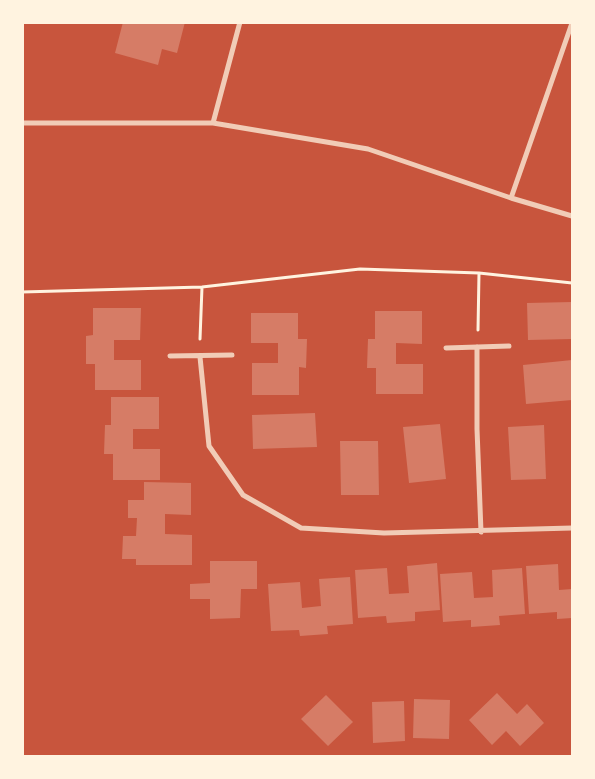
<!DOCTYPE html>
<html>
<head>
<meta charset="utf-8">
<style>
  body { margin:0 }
  #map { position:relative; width:595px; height:779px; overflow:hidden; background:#c8553d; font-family:"Space Grotesk",sans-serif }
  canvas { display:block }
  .frame { position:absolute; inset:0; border:24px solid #fff3e0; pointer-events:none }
</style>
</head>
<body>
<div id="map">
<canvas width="595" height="779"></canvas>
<div class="frame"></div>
</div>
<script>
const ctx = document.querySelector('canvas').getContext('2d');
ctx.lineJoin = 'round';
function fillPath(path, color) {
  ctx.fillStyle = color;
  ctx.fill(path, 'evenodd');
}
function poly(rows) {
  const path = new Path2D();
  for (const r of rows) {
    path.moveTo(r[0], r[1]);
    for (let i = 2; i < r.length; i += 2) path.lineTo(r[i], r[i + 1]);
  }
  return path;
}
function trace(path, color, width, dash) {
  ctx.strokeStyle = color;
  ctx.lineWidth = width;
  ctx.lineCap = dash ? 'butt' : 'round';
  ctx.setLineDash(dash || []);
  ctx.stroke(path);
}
const building = poly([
  [123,22,185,22,177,53,162,49,158,65,115,53],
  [572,302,572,339,528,340,527,303],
  [93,308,141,308,140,340,114,340,114,360,141,360,141,390,95,390,95,364,86,364,86,336,93,335],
  [375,311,422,311,422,344,396,343,396,364,423,364,423,394,376,394,376,368,367,368,368,339,375,339],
  [251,313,298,313,298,339,307,339,306,368,299,367,299,395,252,395,252,363,278,363,278,343,251,343],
  [572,360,572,400,526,404,523,365],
  [111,397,159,397,159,429,133,429,133,449,160,449,160,480,113,480,113,454,104,454,105,425,111,425],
  [315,413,317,447,253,449,252,415],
  [440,424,446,479,409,483,403,427],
  [544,425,546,479,511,480,508,427],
  [340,441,378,441,379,495,341,495],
  [144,482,191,483,191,515,165,514,165,534,192,535,192,565,136,565,136,559,122,559,123,536,136,536,137,518,128,518,128,500,144,500],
  [210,561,257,561,257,589,241,589,240,618,210,619,210,599,190,599,190,584,210,583],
  [437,563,440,610,415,612,415,621,387,623,386,616,358,618,355,570,387,568,389,594,409,593,407,566],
  [558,564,559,590,572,589,572,618,557,619,557,612,529,614,526,566],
  [522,568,525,614,499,616,500,625,471,627,471,620,443,622,440,574,472,572,474,598,493,597,492,570],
  [350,577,353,624,327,626,328,634,300,636,299,630,271,631,268,584,300,582,302,608,321,606,319,579],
  [497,693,517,714,527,704,544,723,520,746,506,731,492,745,469,720],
  [326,695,353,722,328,746,301,719],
  [414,699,450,700,449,739,413,738],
  [404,701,405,741,373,743,372,702]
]);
const path = poly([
  [22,292,202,287,360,269,479,273,572,283],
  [478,330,479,273],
  [200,339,202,287]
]);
const minor = poly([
  [22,123,213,123,368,149,511,198,572,216],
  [213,123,240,22],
  [511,198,572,23],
  [477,347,477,429,481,532],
  [446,348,509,346],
  [170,356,232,355],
  [200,357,209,446,243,495,301,528,384,533,572,528]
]);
fillPath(building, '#d67c66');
trace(path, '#fff3e0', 3);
trace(minor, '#f1ccb7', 5);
</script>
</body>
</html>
